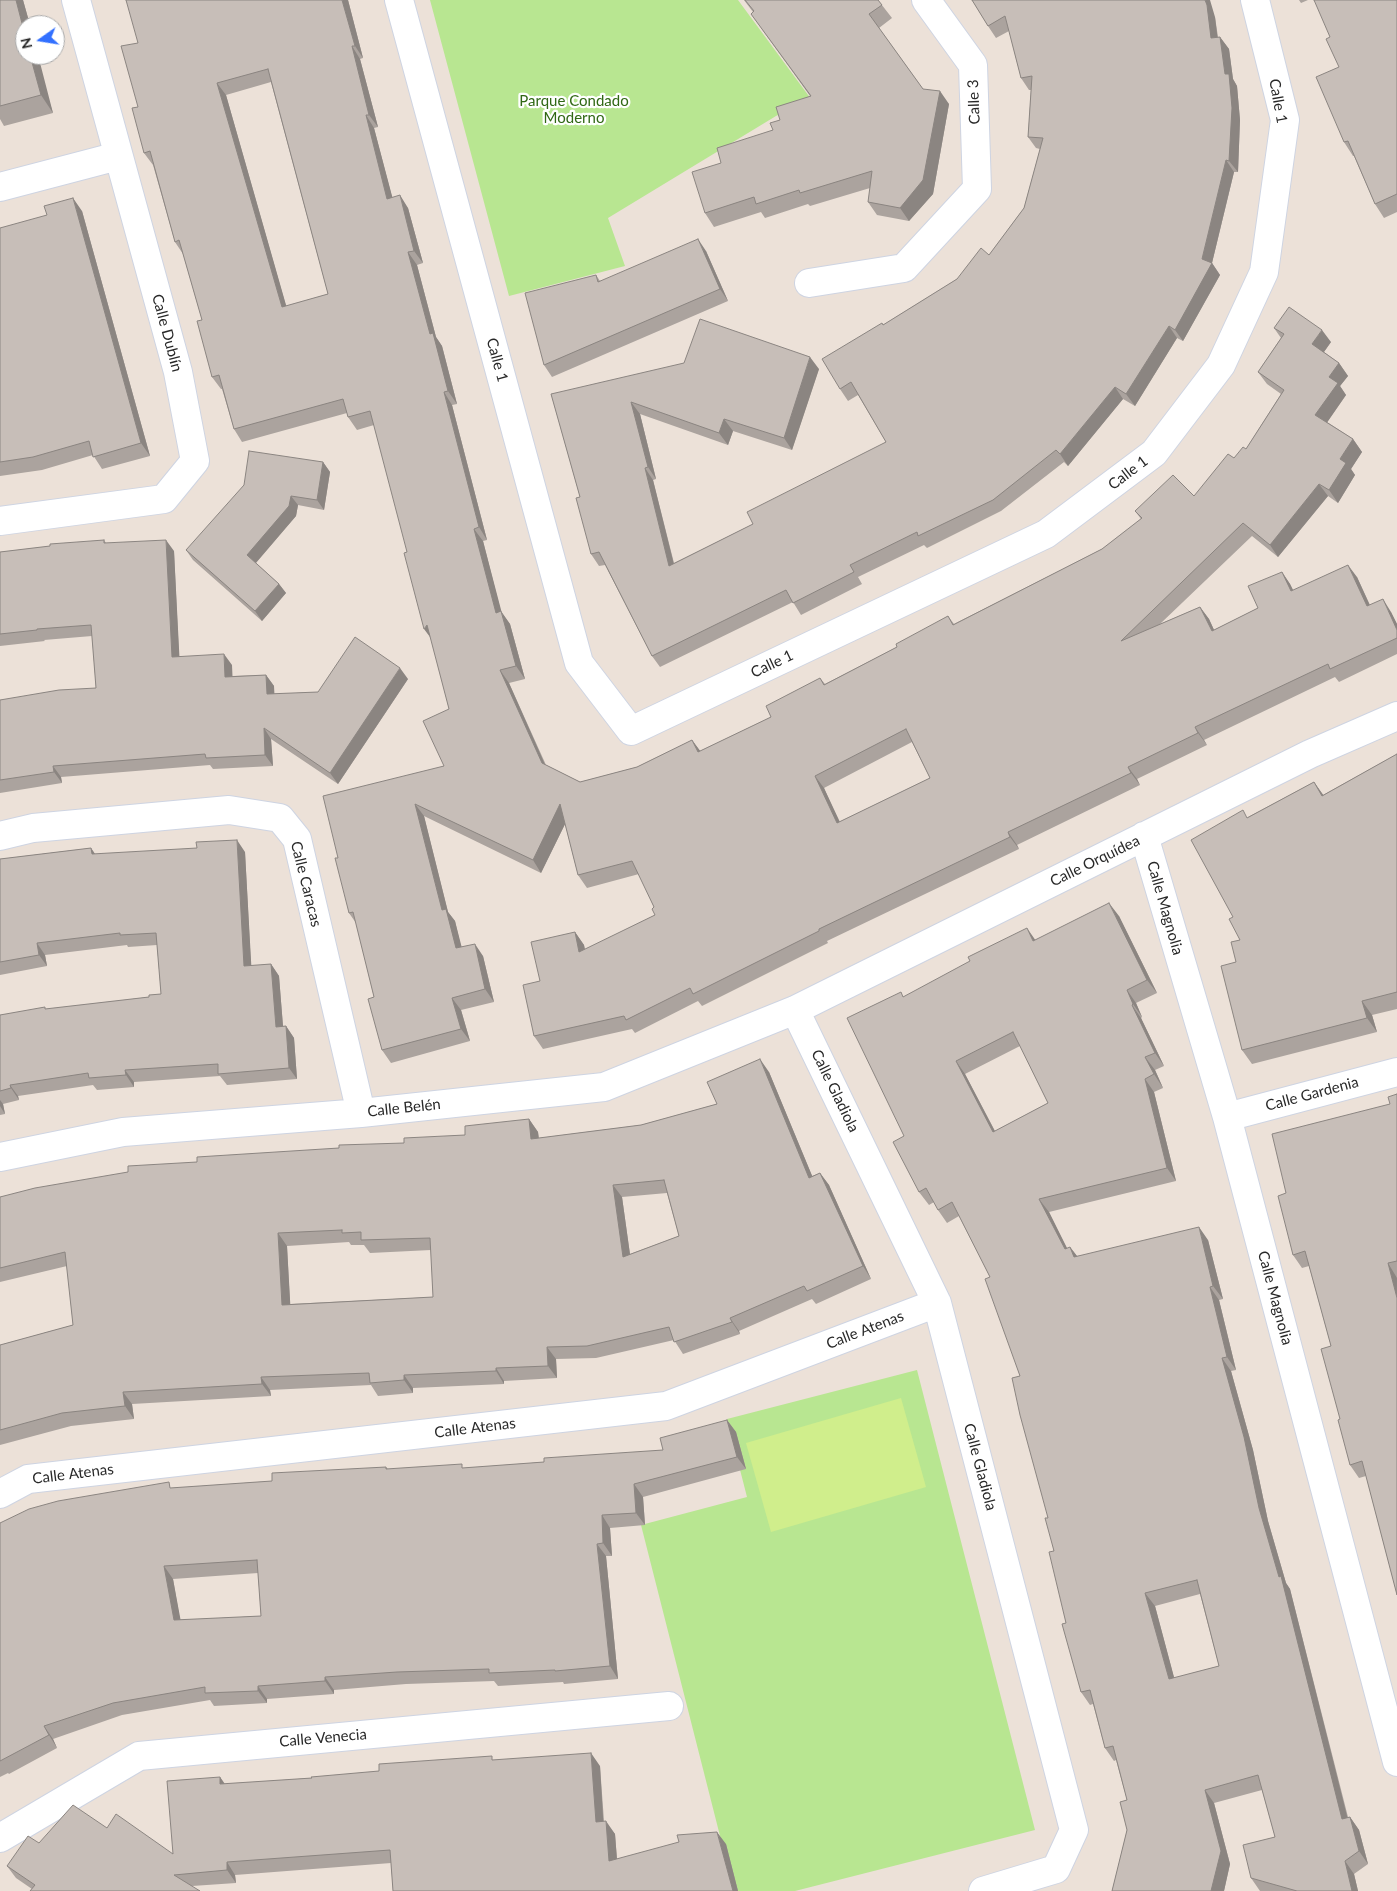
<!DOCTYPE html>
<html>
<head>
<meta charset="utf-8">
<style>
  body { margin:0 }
  #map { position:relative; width:1397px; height:1891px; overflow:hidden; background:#ece1d8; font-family:Lato,sans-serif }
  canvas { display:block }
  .north { position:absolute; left:15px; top:15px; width:50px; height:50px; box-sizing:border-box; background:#fff; border:1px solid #a9a9a9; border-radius:50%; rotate:257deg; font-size:14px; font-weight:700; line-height:20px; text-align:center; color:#282828 }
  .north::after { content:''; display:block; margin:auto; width:18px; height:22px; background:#3270ff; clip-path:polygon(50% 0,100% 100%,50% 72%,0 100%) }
</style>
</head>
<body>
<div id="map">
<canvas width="1397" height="1891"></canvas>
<div class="north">N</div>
</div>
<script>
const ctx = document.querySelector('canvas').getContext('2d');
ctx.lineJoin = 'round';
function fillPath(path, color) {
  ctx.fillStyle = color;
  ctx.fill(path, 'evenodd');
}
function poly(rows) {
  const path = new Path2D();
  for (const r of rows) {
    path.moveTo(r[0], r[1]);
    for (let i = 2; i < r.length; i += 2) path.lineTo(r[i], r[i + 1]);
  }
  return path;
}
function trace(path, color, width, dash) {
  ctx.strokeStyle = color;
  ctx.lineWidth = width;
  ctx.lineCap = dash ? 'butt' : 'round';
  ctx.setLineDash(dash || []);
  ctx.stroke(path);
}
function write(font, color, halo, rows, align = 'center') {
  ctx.font = font + ' Lato,sans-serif';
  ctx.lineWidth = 4.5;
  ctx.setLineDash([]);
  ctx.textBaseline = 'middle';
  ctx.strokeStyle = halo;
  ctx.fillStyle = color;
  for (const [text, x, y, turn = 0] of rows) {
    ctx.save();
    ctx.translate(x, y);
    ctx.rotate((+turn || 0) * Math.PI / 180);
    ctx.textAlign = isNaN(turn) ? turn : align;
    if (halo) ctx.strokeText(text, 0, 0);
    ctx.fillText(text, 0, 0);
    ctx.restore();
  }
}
const green = poly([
  [430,0,738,0,811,99,776,116,608,218,625,266,509,296],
  [917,1370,1035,1830,795,1891,734,1891,641,1525,747,1497,727,1419]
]);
const pitch = poly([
  [901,1398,926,1487,771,1532,746,1443]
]);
const minor = poly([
  [399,0,579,663,631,731,1046,534,1154,453,1221,365,1264,272,1285,120,1255,0],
  [0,187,118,156],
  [809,283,904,268,977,189,973,65,926,0],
  [0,521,164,499,195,461,178,372,76,0],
  [0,836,33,828,229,810,280,818,297,839,361,1113],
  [1144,836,1227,1117,1397,1762],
  [795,1010,937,1303,1074,1830,1056,1869,983,1891],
  [1227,1117,1397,1072],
  [0,1157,123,1132,361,1113,604,1087,795,1010,1310,754,1397,716],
  [0,1494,28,1479,666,1406,937,1303],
  [0,1838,139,1756,669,1706]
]);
const wall = poly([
  [0,0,23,0,30,25,25,25,53,113,4,126,0,119],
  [348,0,363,58,360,59,378,127,374,128,392,197,408,208,423,263,417,265,436,337,442,346,457,404,452,405,487,540,483,541,501,612,510,624,525,679,509,683,546,765,580,782,637,767,692,740,700,751,771,717,820,678,825,684,897,647,948,616,954,624,1102,549,1141,519,1135,511,1194,496,1234,458,1246,449,1281,394,1267,384,1258,372,1281,338,1274,328,1331,342,1324,352,1339,363,1348,376,1340,386,1346,395,1327,422,1353,439,1362,452,1351,469,1355,475,1338,503,1328,496,1278,557,1252,536,1160,624,1200,607,1209,619,1214,630,1258,608,1282,572,1290,584,1293,590,1357,577,1370,605,1391,612,1397,624,1397,654,1339,682,1335,677,1204,740,1207,745,1137,779,1140,785,1017,845,1019,849,827,941,828,943,702,1006,698,1001,635,1033,632,1029,543,1049,534,1036,540,981,575,932,584,945,585,950,655,915,654,907,639,874,587,888,578,875,565,824,541,873,424,816,448,912,455,921,461,947,483,956,494,1002,461,1010,470,1041,391,1063,382,1050,374,997,356,923,349,913,338,858,444,766,449,709,431,638,374,425,357,430,348,417,347,413,242,442,234,429,222,389,221,389,212,377,202,320,183,254,175,242,153,165,144,153,138,107],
  [271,82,328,294,286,306,226,95],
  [912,742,930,778,839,822,824,788],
  [744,0,878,0,892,18,879,28,923,89,949,104,933,194,909,221,877,215,868,202,870,188,810,206,808,204,765,218,761,212,714,227,705,213,721,163,773,130,780,120,810,96,751,14,753,12],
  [972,0,1215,17,1218,37,1220,37,1229,49,1233,79,1237,86,1240,120,1238,172,1234,172,1212,263,1220,275,1183,341,1177,338,1135,406,1123,399,1068,466,1064,462,1001,511,927,548,924,545,858,577,862,584,801,615,793,602,660,667,652,656,605,565,599,566,591,554,580,497,551,394,819,369,792,450,733,431,728,445,640,414,656,479,653,480,674,563,753,524,886,442,858,395,848,401,840,389,883,325,957,279,989,255,1024,208,1040,149,1036,148,1028,137,1031,90,1029,90,1021,78,1009,31,996,38,988,26],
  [1299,0,1308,0,1301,3],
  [1397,0,1397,212,1384,218,1375,204,1354,156,1353,156,1344,142,1339,67,1330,37],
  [82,211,150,456,102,469,93,455,42,470,0,476,0,228],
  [706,251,728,301,552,377,544,365,596,275,600,281],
  [323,462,330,472,324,510,298,505,296,516,256,563,279,584,286,593,262,621,193,560,186,550],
  [104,540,106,543,174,551,179,656,232,665,232,676,266,675,274,686,274,694,318,692,408,679,338,784,271,739,273,766,213,769,210,765,61,777,62,783,0,793,0,700,96,688,92,636,44,640,45,641,0,646,0,552],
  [1397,754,1397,1009,1372,1015,1377,1032,1252,1064,1242,1050,1236,962,1240,940,1233,917,1248,817,1314,782,1323,795],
  [91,848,95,854,245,852,251,966,271,964,279,976,283,1026,286,1026,294,1038,297,1079,227,1085,220,1076,134,1082,134,1087,97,1090,93,1085,18,1096,19,1100,3,1104,5,1114,0,1115,0,1015,149,997,161,994,157,945,128,947,127,945,45,955,47,966,0,975,0,859],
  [1119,916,1157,993,1136,1003,1142,1017,1141,1018,1164,1066,1155,1070,1163,1088,1154,1092,1176,1181,1049,1212,1067,1249,1070,1247,1077,1256,1208,1240,1223,1299,1219,1300,1236,1370,1231,1371,1253,1450,1268,1521,1286,1583,1290,1589,1348,1817,1350,1817,1359,1830,1368,1864,1354,1874,1358,1891,1260,1891,1251,1878,1275,1837,1262,1790,1214,1803,1230,1864,1224,1891,1112,1891,1127,1830,1127,1800,1116,1760,1114,1761,1105,1748,1093,1704,1090,1705,1081,1692,1066,1623,1048,1518,1020,1376,990,1277,959,1216,947,1223,938,1210,934,1202,929,1205,919,1192,904,1136,1035,940],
  [1020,1046,1048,1103,995,1131,965,1074],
  [1200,1594,1219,1666,1174,1678,1155,1606],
  [769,1072,812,1176,820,1173,829,1185,871,1279,816,1304,812,1299,739,1331,740,1334,683,1354,674,1340,596,1358,556,1359,557,1378,504,1381,504,1384,413,1388,413,1393,378,1396,371,1385,270,1390,271,1396,132,1404,134,1419,71,1426,0,1445,0,1345,73,1325,67,1266,0,1282,0,1197,197,1162,339,1148,404,1143,465,1135,529,1119,538,1132,539,1138,641,1125,717,1104],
  [667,1193,679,1236,630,1254,622,1197],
  [349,1242,351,1245,364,1245,370,1253,431,1250,433,1297,290,1304,287,1246],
  [1397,1094,1397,1595,1366,1476,1359,1478,1350,1465,1340,1419,1331,1346,1309,1266,1302,1268,1293,1255,1286,1193,1390,1104],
  [727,1420,736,1432,746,1469,643,1497,645,1525,610,1528,612,1556,606,1556,618,1679,564,1684,563,1682,498,1686,494,1681,406,1684,334,1690,334,1694,267,1699,267,1703,214,1706,210,1700,122,1715,53,1739,57,1748,9,1774,8,1773,0,1777,0,1523,173,1488,272,1481,386,1467,388,1469,465,1468,544,1462,663,1450],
  [258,1573,261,1616,180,1620,173,1579],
  [495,1760,600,1766,604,1821,615,1834,617,1859,726,1844,738,1891,393,1891,391,1863,235,1875,236,1883,192,1886,32,1889,16,1878,7,1866,39,1843,107,1828,173,1854,220,1777,225,1784,312,1778]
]);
const shadedWall = poly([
  [16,0,23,0,30,25,25,25,25,35],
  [342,0,348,0,363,58,355,46],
  [1205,0,1210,0,1215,17,1219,50,1211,38],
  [1220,37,1229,49,1233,79,1237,86,1240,120,1238,172,1229,161,1225,74],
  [352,46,360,59,378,127,369,115],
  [30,55,38,55,53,113,41,95],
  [217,83,226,95,290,319,282,307],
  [940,91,949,104,933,194,909,221,900,208],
  [366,115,374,128,396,211,387,199],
  [1226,160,1234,172,1212,263,1220,275,1183,341,1175,330,1202,259],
  [400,195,408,208,423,263,414,251],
  [73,198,82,211,150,456,141,443],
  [698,239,706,251,728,301,720,289],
  [408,252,417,265,436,337,442,346,457,404,448,391,430,334],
  [1169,326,1177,338,1135,406,1126,394],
  [1322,330,1331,342,1321,356,1312,344],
  [810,357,819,369,792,450,784,438],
  [1339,363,1348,376,1340,386,1346,395,1324,427,1315,415,1329,377],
  [1115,387,1123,399,1068,466,1060,454],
  [444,392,452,405,487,540,479,527],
  [631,402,640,414,656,479,648,467],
  [724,419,733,431,728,445,719,433],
  [1353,439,1362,452,1351,469,1355,475,1338,503,1329,490,1340,459],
  [323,462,330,472,324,510,317,500],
  [645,468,653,480,677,577,669,566],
  [1319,484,1328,496,1278,557,1270,545],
  [291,496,298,505,296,516,254,565,247,555],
  [474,529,483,541,505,625,496,613],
  [166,540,174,551,180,668,172,657],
  [1348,565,1357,577,1376,619,1367,606],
  [1282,572,1290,584,1300,604,1291,591],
  [279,584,286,593,262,621,255,611],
  [1383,599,1391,612,1397,624,1397,630],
  [1200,607,1209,619,1220,643,1212,631],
  [501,611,510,624,525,679,516,666],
  [427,625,433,641,424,629],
  [224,654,232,665,233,688,225,677],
  [400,668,408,679,338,784,330,773],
  [500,670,509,683,550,776,542,763],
  [266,675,274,686,275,705,267,694],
  [1195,727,1204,740,1207,745,1198,733],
  [264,728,271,739,273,766,265,755],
  [692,740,701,752,698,752],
  [53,766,61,777,62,783,54,772],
  [1128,767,1137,779,1140,785,1131,773],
  [815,776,824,788,846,835,837,823],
  [1314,782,1324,796,1322,796],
  [415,804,424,816,448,912,455,921,465,960,456,948,442,910],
  [560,804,569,816,541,873,533,860],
  [1008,832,1017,845,1019,849,1010,837],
  [237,840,245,852,252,978,244,966],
  [91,848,99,860,92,854],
  [1109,903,1119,916,1157,993,1147,980],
  [1027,928,1036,941,1033,941],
  [575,932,584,945,588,965,579,952],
  [37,943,45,955,47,966,39,955],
  [475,944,483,956,494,1002,485,989],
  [271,964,279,976,284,1039,276,1027],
  [1127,990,1136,1003,1142,1017,1133,1004],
  [452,998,461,1010,470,1041,461,1029],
  [1362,1001,1372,1015,1377,1032,1367,1018],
  [1132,1005,1141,1018,1164,1066,1155,1053],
  [286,1026,294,1038,297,1079,289,1068],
  [1145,1057,1155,1070,1163,1088,1154,1074],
  [760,1059,769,1072,818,1190,809,1178],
  [956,1061,965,1074,1002,1145,993,1132],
  [125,1070,134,1082,134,1087,126,1075],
  [1145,1079,1154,1092,1176,1181,1167,1168],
  [10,1085,18,1096,19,1100,11,1088],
  [0,1100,3,1104,5,1114,0,1106],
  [529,1119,538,1132,540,1152,531,1139],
  [820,1173,829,1185,871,1279,863,1266],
  [613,1185,622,1197,632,1269,623,1257],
  [1039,1199,1049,1212,1074,1262,1065,1249],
  [1199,1227,1208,1240,1223,1299,1213,1286],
  [278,1233,287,1246,291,1317,282,1305],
  [1070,1247,1080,1260,1074,1257],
  [1388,1263,1397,1278,1397,1298],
  [1210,1287,1219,1300,1236,1370,1227,1357],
  [730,1318,739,1331,740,1334,732,1322],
  [547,1347,556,1359,557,1378,548,1366],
  [1222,1358,1231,1371,1253,1450,1268,1521,1286,1583,1290,1589,1351,1832,1342,1819,1279,1577,1259,1508],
  [496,1368,504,1381,504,1384,496,1371],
  [404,1375,413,1388,413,1393,404,1380],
  [261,1377,270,1390,271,1396,262,1384],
  [123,1392,132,1404,134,1419,125,1406],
  [727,1420,736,1432,746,1469,737,1457],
  [634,1484,643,1497,645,1525,636,1513],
  [602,1515,610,1528,612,1556,603,1543],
  [597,1544,606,1556,618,1679,610,1666],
  [164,1566,173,1579,183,1633,174,1620],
  [1145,1593,1155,1606,1178,1692,1169,1679],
  [325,1677,334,1690,334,1694,325,1681],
  [258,1686,267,1699,267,1703,258,1691],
  [44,1726,53,1739,57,1748,49,1735],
  [591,1753,600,1766,604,1834,596,1822],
  [220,1777,228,1789,220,1784],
  [1205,1790,1214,1803,1230,1864,1224,1891,1211,1891],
  [1350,1817,1359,1830,1368,1864,1359,1851],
  [606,1821,615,1834,618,1873,609,1861],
  [717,1832,726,1844,738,1891,733,1891],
  [1345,1861,1354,1874,1358,1891,1352,1891],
  [227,1862,235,1875,236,1883,227,1870]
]);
const building = poly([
  [0,0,16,0,25,35,25,55,30,55,41,95,0,106,0,0],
  [126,0,342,0,355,46,352,46,369,115,366,115,387,199,400,195,414,251,408,252,430,334,433,333,448,391,444,392,479,527,474,529,496,613,501,611,516,666,500,670,542,763,580,782,637,767,692,740,698,752,771,717,766,706,820,678,824,685,897,647,896,644,948,616,953,625,1102,549,1142,518,1135,511,1173,475,1194,496,1228,454,1234,458,1243,447,1246,449,1284,390,1258,372,1284,334,1274,328,1289,307,1322,330,1312,344,1339,363,1329,377,1338,383,1315,415,1353,439,1340,459,1346,463,1329,490,1319,484,1270,545,1243,523,1121,641,1200,607,1212,631,1258,608,1248,586,1282,572,1291,591,1348,565,1367,606,1383,599,1397,630,1397,638,1330,669,1328,664,1195,727,1198,733,1128,767,1131,773,1008,832,1010,837,819,929,819,931,693,994,690,988,626,1020,624,1016,534,1036,523,985,540,981,531,942,575,932,579,952,655,915,652,909,654,907,632,861,578,875,560,804,533,860,415,804,442,910,446,909,456,948,475,944,485,989,452,998,461,1029,382,1050,368,999,374,997,353,912,349,913,335,858,338,858,323,796,444,766,423,721,449,709,427,625,424,629,404,553,407,552,370,411,348,417,343,399,234,429,219,375,212,377,197,321,202,320,179,240,175,242,150,151,144,153,132,108,138,107,121,46,138,43,126,0],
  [268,69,328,294,282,307,217,83,268,69],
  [906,729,930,778,837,823,815,776,906,729],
  [745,0,878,0,882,5,869,14,923,89,940,91,923,180,900,208,868,202,872,171,800,193,799,190,756,204,754,197,705,213,692,172,721,163,717,148,773,130,770,123,780,120,776,107,811,96,751,14,754,11,745,0],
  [972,0,1205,0,1207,5,1211,38,1220,37,1225,74,1229,74,1232,108,1229,161,1226,160,1202,259,1212,263,1175,330,1169,326,1126,394,1115,387,1060,454,1056,450,993,500,918,536,917,532,850,565,854,572,793,603,786,590,652,656,599,552,591,554,576,498,580,497,551,394,684,363,700,319,810,357,784,438,724,419,719,433,631,402,648,467,645,468,669,566,753,524,747,512,886,442,851,382,840,389,822,359,882,323,883,325,957,279,981,248,989,255,1024,208,1043,138,1028,137,1032,76,1021,78,1005,16,988,26,972,0],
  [1314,0,1397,0,1397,194,1375,204,1348,141,1344,142,1316,77,1339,67,1326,39,1330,37,1314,0],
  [73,198,141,443,93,457,89,441,33,457,0,462,0,228,47,215,44,206,73,198],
  [698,239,720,289,544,365,525,293,596,275,598,282,698,239],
  [249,451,323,462,317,500,291,496,289,506,247,555,279,584,255,611,186,550,244,485,249,451],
  [104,540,104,543,166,540,172,657,224,654,225,677,266,675,267,694,318,692,355,637,400,668,330,773,264,728,265,755,206,758,205,754,53,766,54,772,0,780,0,700,59,690,96,688,91,625,37,629,37,630,0,634,0,552,50,546,50,544,104,540],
  [1397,754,1397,992,1362,1001,1367,1018,1242,1050,1221,966,1236,962,1231,942,1240,940,1229,919,1233,917,1191,840,1243,810,1247,818,1314,782,1322,796,1397,754],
  [237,840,244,966,271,964,276,1027,286,1026,289,1068,218,1074,218,1064,125,1070,126,1075,89,1078,88,1073,10,1085,11,1088,0,1091,0,1015,45,1007,45,1009,149,997,149,995,161,994,156,933,120,935,120,933,37,943,39,955,0,962,0,859,91,848,92,854,197,848,196,842,237,840],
  [1109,903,1147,980,1127,990,1133,1004,1132,1005,1155,1053,1145,1057,1154,1074,1145,1079,1167,1168,1039,1199,1065,1249,1070,1247,1074,1257,1199,1227,1213,1286,1210,1287,1227,1357,1222,1358,1244,1437,1259,1508,1279,1577,1281,1576,1342,1819,1350,1817,1359,1851,1345,1861,1352,1891,1297,1891,1251,1878,1243,1845,1275,1837,1258,1775,1205,1790,1221,1851,1211,1891,1112,1891,1127,1830,1120,1802,1127,1800,1113,1746,1105,1748,1090,1690,1081,1692,1062,1624,1066,1623,1049,1552,1054,1551,1045,1518,1048,1518,1020,1415,1012,1378,1020,1376,985,1279,990,1277,952,1202,938,1210,926,1188,919,1192,893,1142,904,1136,847,1018,901,992,903,997,970,961,968,957,1027,928,1033,941,1109,903],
  [1013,1032,1048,1103,993,1132,956,1061,1013,1032],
  [1197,1580,1219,1666,1169,1679,1145,1593,1197,1580],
  [760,1059,809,1178,820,1173,863,1266,807,1291,804,1286,730,1318,732,1322,674,1342,669,1327,587,1346,547,1347,548,1366,496,1368,496,1371,404,1375,404,1380,370,1383,369,1373,261,1377,262,1384,123,1392,125,1406,62,1413,0,1430,0,1345,73,1325,65,1252,0,1268,0,1197,35,1188,128,1172,128,1166,197,1162,197,1157,339,1148,339,1145,404,1143,404,1138,465,1135,465,1126,529,1119,531,1139,641,1125,717,1104,707,1082,760,1059],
  [664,1180,679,1236,623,1257,613,1185,664,1180],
  [342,1230,342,1233,361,1232,361,1240,430,1238,433,1297,282,1305,278,1233,342,1230],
  [1397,1094,1397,1261,1388,1263,1397,1298,1397,1595,1362,1461,1350,1465,1338,1420,1340,1419,1321,1349,1331,1346,1305,1251,1293,1255,1278,1196,1286,1193,1272,1134,1390,1104,1388,1097,1397,1094],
  [727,1420,737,1457,634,1484,636,1513,602,1515,603,1543,597,1544,610,1666,555,1671,555,1670,489,1673,489,1669,397,1672,325,1677,325,1681,258,1686,258,1691,205,1693,205,1687,113,1703,44,1726,49,1735,0,1761,0,1523,29,1509,58,1501,169,1482,170,1488,272,1481,272,1473,386,1467,386,1469,462,1464,462,1468,544,1462,544,1458,663,1450,660,1438,727,1420],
  [257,1560,261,1616,174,1620,164,1566,257,1560],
  [591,1753,596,1822,606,1821,609,1861,679,1842,677,1835,717,1832,733,1891,393,1891,390,1850,227,1862,227,1870,174,1875,200,1891,30,1891,35,1885,7,1866,28,1836,39,1843,73,1805,107,1828,116,1814,173,1854,167,1781,220,1777,220,1784,312,1778,311,1777,379,1771,379,1764,492,1756,492,1760,591,1753]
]);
const parkNames = [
  ["Parque Condado",574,101],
  ["Moderno",574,118]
];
const streetNames = [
  ["Calle 1",1278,101,80],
  ["Calle 3",974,102,-92],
  ["Calle Dublín",167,333,75],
  ["Calle 1",497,360,75],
  ["Calle 1",1128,473,-37],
  ["Calle 1",772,664,-25],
  ["Calle Orquídea",1095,861,-26],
  ["Calle Caracas",306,884,76],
  ["Calle Magnolia",1165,908,74],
  ["Calle Gladiola",835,1091,64],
  ["Calle Gardenia",1312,1094,-15],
  ["Calle Belén",404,1108,-6],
  ["Calle Magnolia",1275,1298,75],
  ["Calle Atenas",865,1330,-21],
  ["Calle Atenas",475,1428,-7],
  ["Calle Gladiola",980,1467,75],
  ["Calle Atenas",73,1474,-7],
  ["Calle Venecia",323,1738,-5]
];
fillPath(green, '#b8e691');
fillPath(pitch, '#d0ee8c');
trace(minor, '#ced4e2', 30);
trace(minor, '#fff', 28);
fillPath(wall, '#aba39e');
fillPath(shadedWall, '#8b8581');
fillPath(building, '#c7beb8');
trace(building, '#8b8581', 1);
write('15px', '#306815', '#fff', parkNames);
write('15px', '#282828', '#fff', streetNames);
</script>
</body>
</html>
